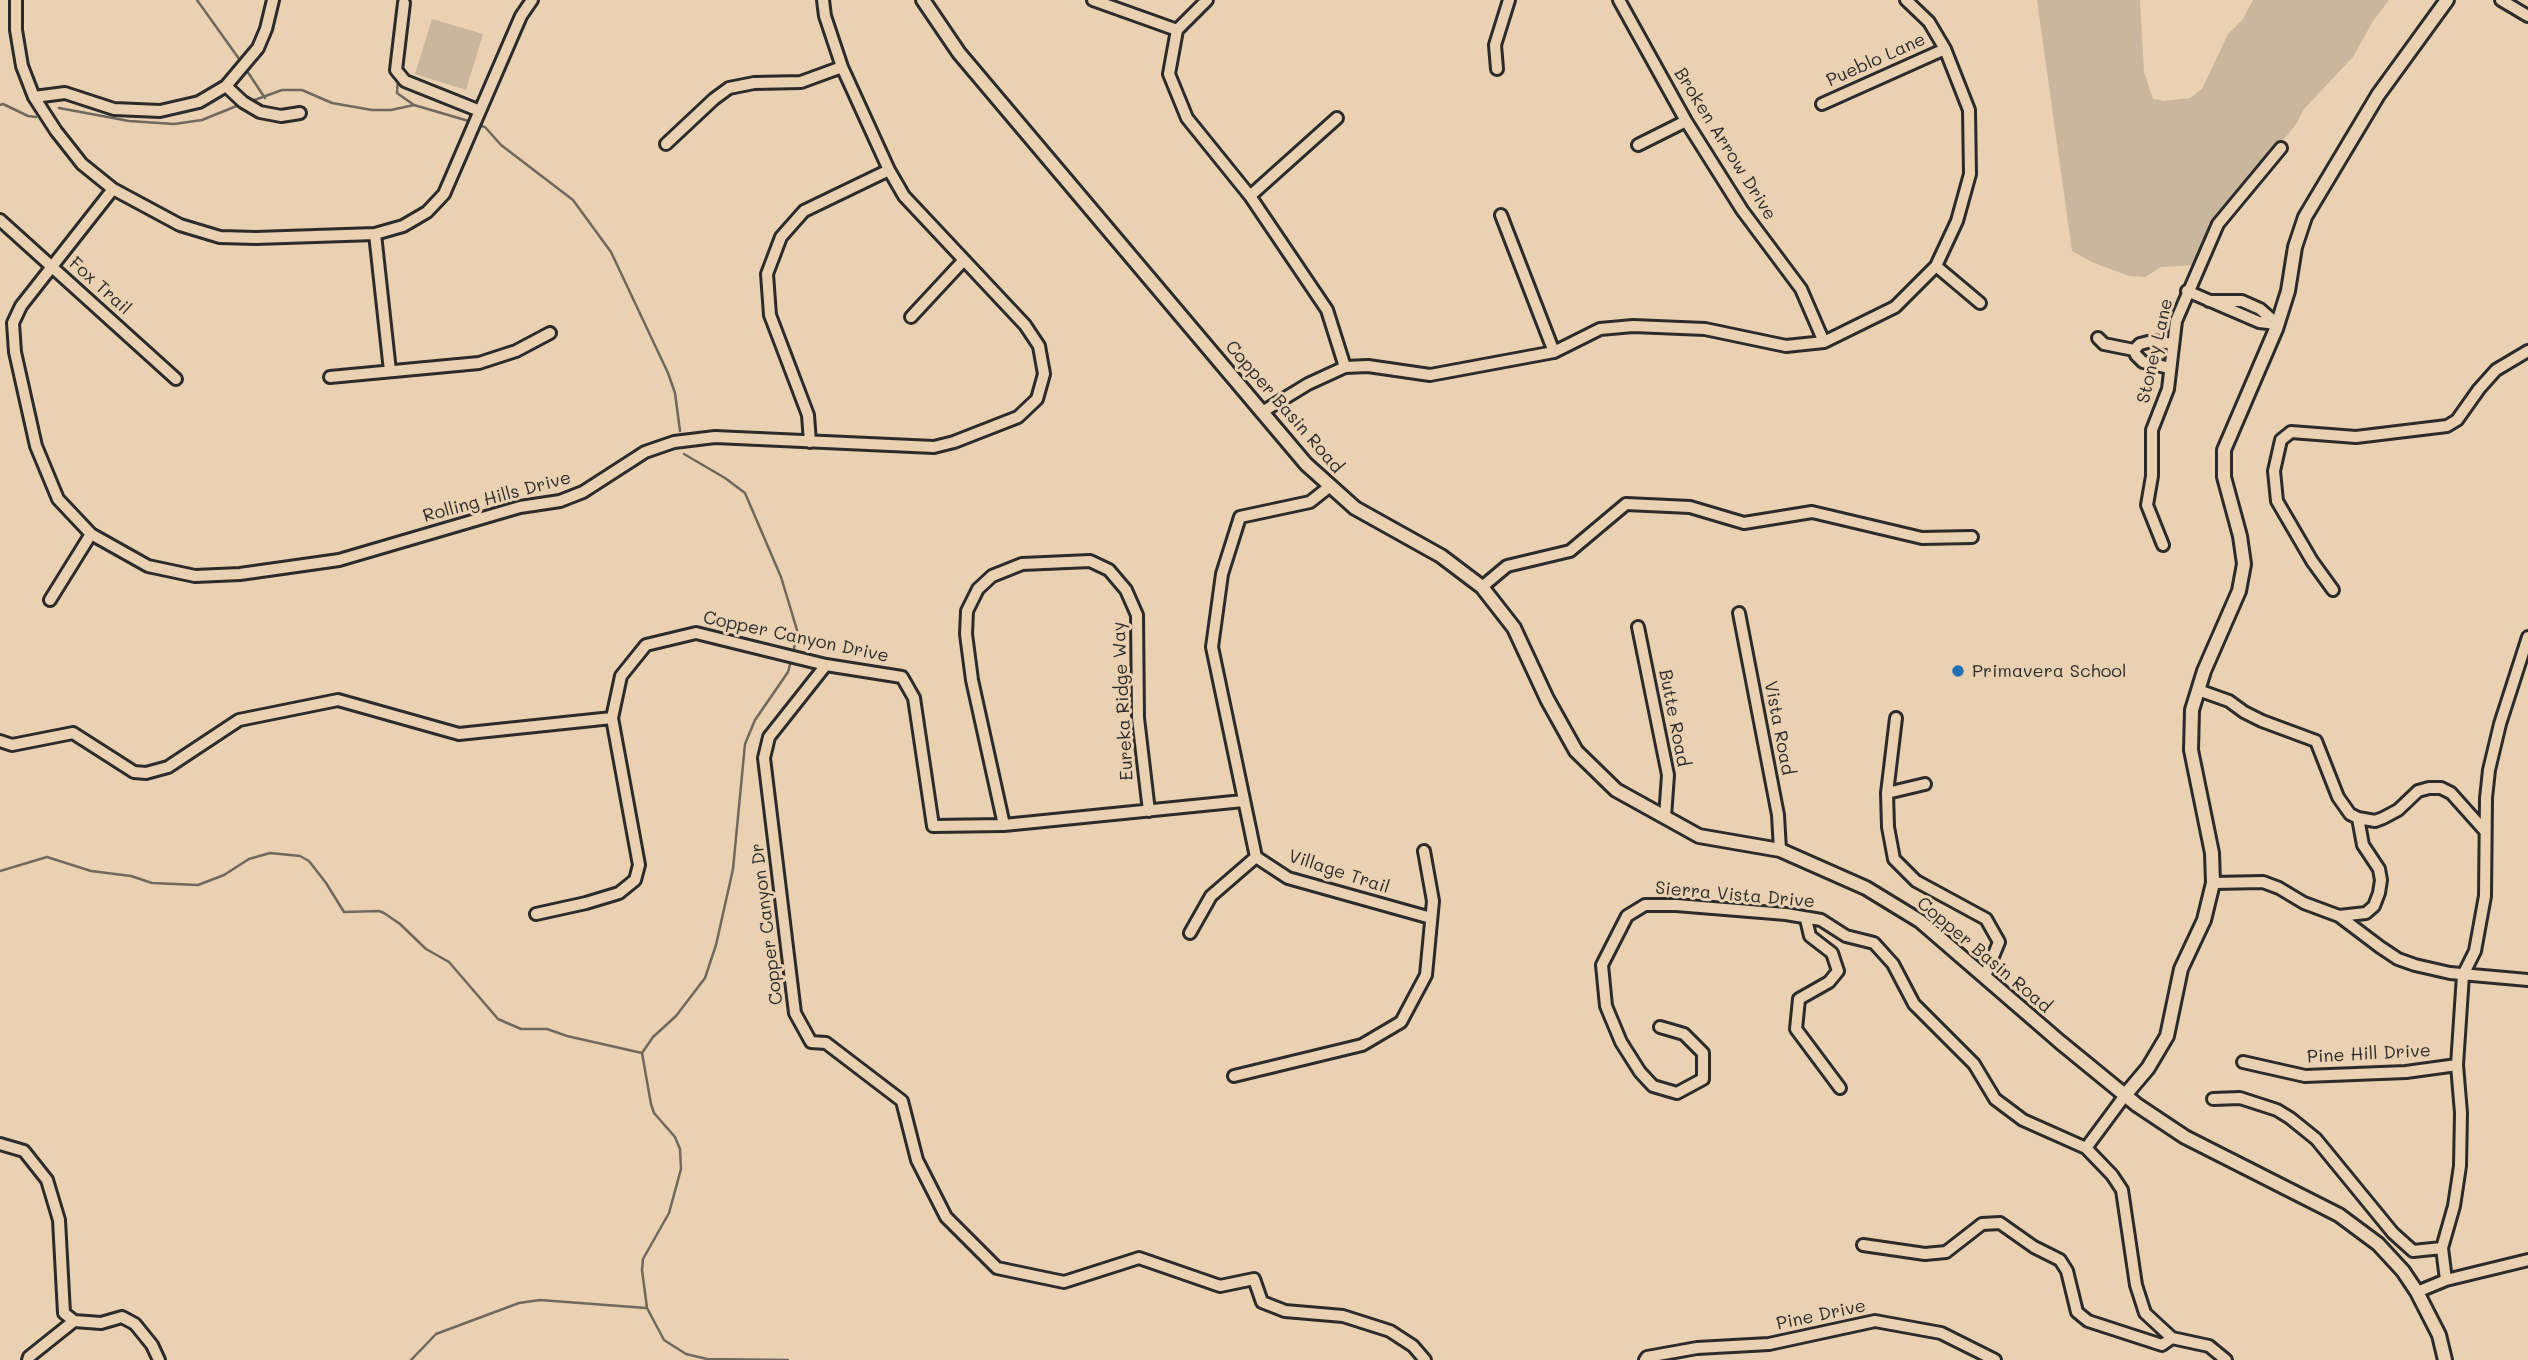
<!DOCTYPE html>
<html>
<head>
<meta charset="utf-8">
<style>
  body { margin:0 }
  canvas { display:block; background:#e9d1b2 }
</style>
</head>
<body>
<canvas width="2528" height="1360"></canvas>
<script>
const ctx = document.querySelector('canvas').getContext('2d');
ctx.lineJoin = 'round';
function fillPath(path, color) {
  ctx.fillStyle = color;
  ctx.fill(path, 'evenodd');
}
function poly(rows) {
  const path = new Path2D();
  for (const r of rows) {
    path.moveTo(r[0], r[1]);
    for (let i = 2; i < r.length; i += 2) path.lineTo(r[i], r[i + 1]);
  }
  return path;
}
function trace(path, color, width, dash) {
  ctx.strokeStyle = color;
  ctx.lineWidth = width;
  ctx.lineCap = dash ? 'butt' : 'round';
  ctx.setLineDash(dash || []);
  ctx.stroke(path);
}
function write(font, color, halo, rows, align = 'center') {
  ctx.font = font + ' Mali,sans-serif';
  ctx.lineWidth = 6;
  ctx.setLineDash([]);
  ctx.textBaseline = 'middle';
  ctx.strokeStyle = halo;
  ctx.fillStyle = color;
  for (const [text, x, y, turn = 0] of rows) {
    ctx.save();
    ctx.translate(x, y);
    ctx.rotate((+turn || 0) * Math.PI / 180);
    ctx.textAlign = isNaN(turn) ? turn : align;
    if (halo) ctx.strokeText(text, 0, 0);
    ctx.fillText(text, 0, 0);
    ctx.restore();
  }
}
const green = poly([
  [2037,0,2140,0,2144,72,2153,99,2164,101,2190,98,2202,89,2228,34,2243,19,2253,0,2389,0,2373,21,2353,57,2304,109,2295,126,2222,212,2204,239,2195,265,2161,267,2145,277,2129,276,2094,263,2072,251],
  [432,19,483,34,466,90,415,74]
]);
const stream = poly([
  [197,0,242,63],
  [245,68,265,98],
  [398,79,397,93,414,105,472,122],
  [249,102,282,90,302,90,332,103,372,110,391,110,414,105],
  [0,105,3,104,28,116,36,117],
  [59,108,129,121,174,124,202,120,239,105],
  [478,125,485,127,501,145,573,200,611,252,668,373,675,393,680,431],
  [684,454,725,478,745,493,781,577,797,630,793,655],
  [0,871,47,857,91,871,131,876,152,883,198,885,224,875,249,859,270,853,300,856,309,861,326,883,344,912,379,911,384,913,400,924,426,949,449,962,498,1019,521,1029,547,1029,567,1036,642,1053],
  [411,1360,436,1334,519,1303,540,1300,646,1308],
  [788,1360,707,1359,686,1354,664,1340,647,1308,642,1270,643,1259,669,1213,681,1169,680,1149,675,1137,654,1113,651,1104,642,1053,653,1037,676,1016,705,978,716,945,733,869,745,744,755,720,788,672,791,661]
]);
const minor = poly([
  [16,0,16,30,22,66,34,97,56,131,82,164,113,189,180,225,220,237,256,238,375,234,403,226,427,212,444,194,521,16,532,0],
  [1093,0,1177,30],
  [1619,0,1686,121,1742,210,1801,289,1824,342],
  [2501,0,2528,16],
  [404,3,396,70,405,81,480,111],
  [1177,30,1169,74,1187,118,1250,196,1327,310,1345,367],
  [1177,30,1207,0],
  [1497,69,1495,45,1509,0],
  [226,86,243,102,260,112,281,116,300,113],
  [34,97,65,93,114,109,160,111,199,102,226,86,258,48,266,29,273,0],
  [1822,104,1945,49],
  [666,144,714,99,729,88,754,83,801,82,842,67],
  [1638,145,1686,121],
  [113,189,21,306,13,323,15,352,36,446,58,499,91,534,148,566,195,576,240,574,339,560,520,507,560,501,583,492,645,452,674,442,715,437,934,447,954,442,1018,417,1037,399,1044,374,1039,346,1025,325,904,196,889,170,842,67,825,16,823,0],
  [1250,196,1337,118],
  [1501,215,1554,352],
  [0,220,176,379],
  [375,234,390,371],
  [1936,266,1980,303],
  [2187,291,2259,322,2277,324,2260,309,2242,301,2209,301],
  [911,317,963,261],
  [2098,338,2104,344,2134,350],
  [2170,368,2143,362,2136,355,2134,350,2140,344,2152,341,2173,344],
  [330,377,479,363,516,351,550,333],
  [1262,412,1308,384,1345,367,1368,366,1430,375,1554,352,1600,329,1633,326,1705,329,1786,346,1824,342,1895,307,1936,266,1957,221,1970,174,1969,110,1945,49,1929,22,1906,0],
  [810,442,808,415,770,315,767,274,781,237,804,211,889,170],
  [1329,487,1310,502,1240,517,1222,574,1212,647,1256,857,1288,878,1431,918],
  [2163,545,2147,505,2152,476,2152,430,2168,389,2176,321,2218,224,2281,148],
  [1482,587,1507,566,1570,551,1626,504,1690,507,1744,523,1812,512,1922,538,1972,537],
  [2333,590,2312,561,2277,501,2274,471,2281,440,2291,432,2356,437,2447,426,2457,420,2479,389,2496,370,2528,351],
  [50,600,91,534],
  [1739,613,1778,815,1780,850],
  [1638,627,1668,775,1665,817],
  [826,665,769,737,764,758,795,1013,811,1042,826,1043,902,1101,917,1160,946,1217,997,1268,1064,1282,1139,1258,1220,1286,1254,1279,1262,1302,1285,1311,1343,1316,1390,1331,1413,1346,1425,1360],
  [2198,690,2229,701,2244,712,2262,721,2316,741,2338,797,2350,814,2358,818,2375,821,2383,818,2398,810,2418,791,2429,788,2441,788,2451,793,2485,831],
  [1896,718,1887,793,1888,827,1894,859,1916,881,1986,919,1999,942,1985,976],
  [0,741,12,745,73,733,134,772,146,773,168,767,239,720,338,700,459,734,612,718,621,676,646,645,696,633,826,665,902,677,914,698,933,826,1004,825,1243,801],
  [1887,793,1925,784],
  [1004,825,972,680,966,634,967,611,978,589,992,576,1022,564,1090,561,1109,570,1126,590,1137,615,1138,718,1149,811],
  [2213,883,2263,882,2279,888,2304,903,2339,916,2380,947,2398,959,2415,965,2450,973,2528,980],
  [536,914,586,903,619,893,635,880,639,865,612,718],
  [2339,916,2366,913,2374,906,2379,893,2381,880,2379,869,2363,845,2358,818],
  [1806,919,1810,936,1832,953,1838,971,1829,982,1799,999,1796,1029,1840,1088],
  [1190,933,1211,896,1256,857],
  [1660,1027,1684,1034,1703,1053,1703,1079,1677,1093,1653,1086,1640,1072,1621,1042,1606,1006,1602,965,1627,916,1645,905,1676,905,1786,914,1821,920,1846,936,1874,943,1893,964,1914,1004,1974,1064,1995,1099,2023,1120,2086,1148,2112,1175,2122,1190,2136,1285,2145,1313,2172,1338,2209,1346,2226,1360],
  [2243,1062,2305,1076,2406,1072,2457,1065],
  [1234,1076,1362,1045,1401,1022,1426,975,1433,901,1424,851],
  [2213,1099,2240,1098,2277,1110,2290,1118,2316,1139,2393,1233,2413,1251,2442,1248],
  [0,1144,24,1151,47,1180,59,1220,64,1313,74,1321,101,1323,122,1317,135,1324,152,1345,159,1360],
  [2086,1148,2126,1094],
  [1863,1245,1925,1254,1946,1252,1982,1224,2000,1223,2034,1247,2060,1260,2067,1271,2077,1312,2088,1321,2162,1345,2172,1338],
  [2446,1280,2442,1248,2454,1206,2460,1166,2461,1113,2457,1065,2463,975,2475,951,2485,896,2486,798,2489,770,2500,724,2528,637],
  [2417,1292,2446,1280,2528,1260],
  [28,1360,29,1357,74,1321],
  [1645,1360,1647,1357,1697,1348,1769,1344,1875,1321,1941,1333,1995,1360]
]);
const tertiary = poly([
  [923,0,959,53,1306,464,1355,508,1441,556,1482,587,1514,628,1547,699,1576,751,1616,790,1699,836,1780,850,1866,888,1920,921,2060,1042,2137,1105,2185,1137,2339,1215,2378,1244,2403,1271,2417,1292,2439,1335,2445,1360],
  [2126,1094,2148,1068,2167,1036,2181,969,2204,920,2213,883,2212,853,2191,750,2192,710,2204,671,2239,591,2244,564,2240,536,2224,477,2224,450,2276,329,2288,291,2295,247,2305,217,2378,95,2447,0]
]);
const markers = [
  [1958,671,7,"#1f6fb2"]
];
const streetNames = [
  ["Pueblo Lane",1876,60,-24],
  ["Broken Arrow Drive",1725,144,58],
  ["Fox Trail",100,286,42],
  ["Stoney Lane",2155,351,-77],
  ["Copper Basin Road",1284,407,49],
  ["Rolling Hills Drive",497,497,-15],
  ["Copper Canyon Drive",796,637,12],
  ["Eureka Ridge Way",1123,701,-93],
  ["Butte Road",1674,718,79],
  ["Vista Road",1779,728,79],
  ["Village Trail",1339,872,18],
  ["Sierra Vista Drive",1735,895,5],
  ["Copper Canyon Dr",767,924,-97],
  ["Copper Basin Road",1984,955,40],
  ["Pine Hill Drive",2369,1054,-3],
  ["Pine Drive",1821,1315,-12]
];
const poiNames = [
  ["Primavera School",1972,671]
];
fillPath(green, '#cab69c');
trace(stream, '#71685d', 2.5);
trace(minor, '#2b2b2b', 16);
trace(tertiary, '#2b2b2b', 18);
trace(minor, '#e9d1b2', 10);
trace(tertiary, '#e9d1b2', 12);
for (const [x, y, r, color] of markers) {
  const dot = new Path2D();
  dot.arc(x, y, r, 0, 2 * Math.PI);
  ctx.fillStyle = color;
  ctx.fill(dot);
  trace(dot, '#e9d1b2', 2.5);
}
write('18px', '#2b2b2b', '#e9d1b2', streetNames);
write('18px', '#2b2b2b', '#e9d1b2', poiNames, 'left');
</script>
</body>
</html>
